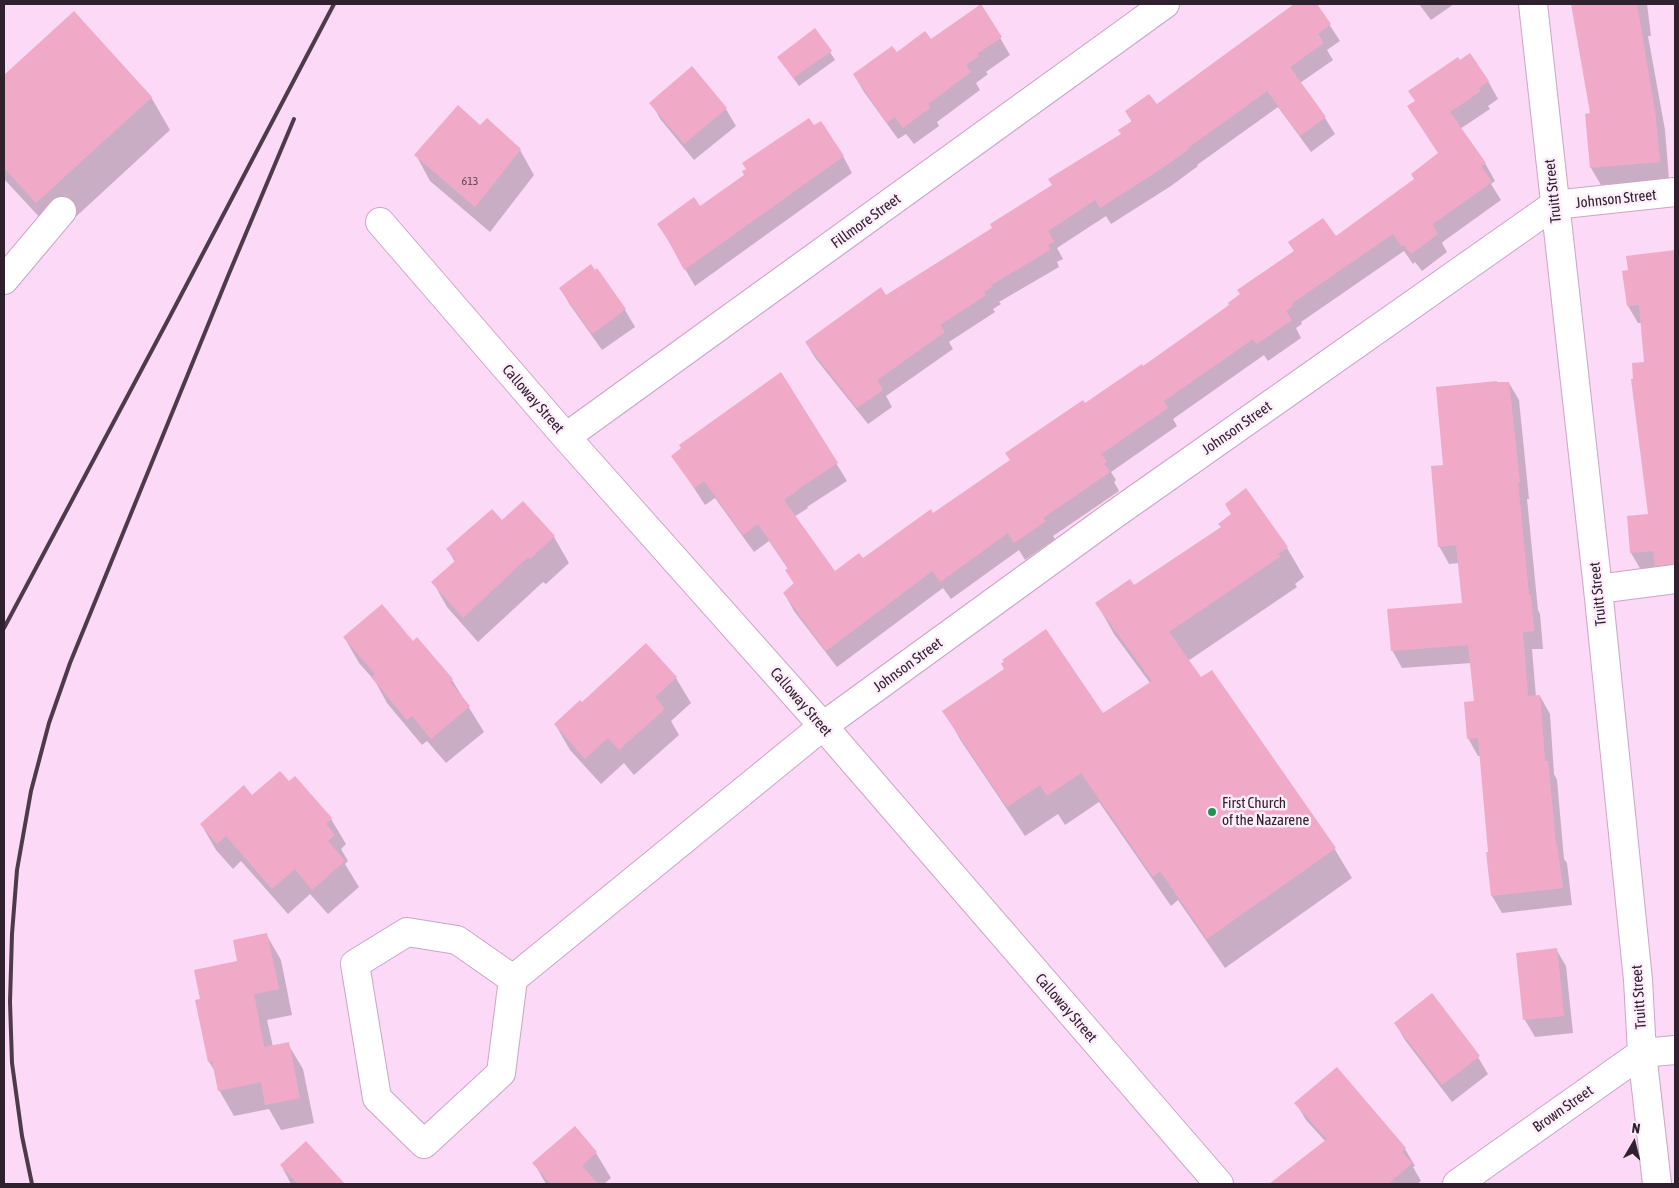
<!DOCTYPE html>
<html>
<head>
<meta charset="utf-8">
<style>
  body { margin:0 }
  #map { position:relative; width:1679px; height:1188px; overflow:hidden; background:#fcd9f6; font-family:"Asap Condensed",sans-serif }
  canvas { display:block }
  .frame { position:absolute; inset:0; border:5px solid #30212e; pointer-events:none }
  .north { position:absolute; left:1609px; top:1118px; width:50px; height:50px; -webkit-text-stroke:4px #feedfb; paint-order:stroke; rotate:8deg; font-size:14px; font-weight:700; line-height:20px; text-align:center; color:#30212e }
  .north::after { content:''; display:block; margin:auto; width:18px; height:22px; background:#30212e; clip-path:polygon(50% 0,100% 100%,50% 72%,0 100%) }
</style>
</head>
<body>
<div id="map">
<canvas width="1679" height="1188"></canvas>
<div class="frame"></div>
<div class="north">N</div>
</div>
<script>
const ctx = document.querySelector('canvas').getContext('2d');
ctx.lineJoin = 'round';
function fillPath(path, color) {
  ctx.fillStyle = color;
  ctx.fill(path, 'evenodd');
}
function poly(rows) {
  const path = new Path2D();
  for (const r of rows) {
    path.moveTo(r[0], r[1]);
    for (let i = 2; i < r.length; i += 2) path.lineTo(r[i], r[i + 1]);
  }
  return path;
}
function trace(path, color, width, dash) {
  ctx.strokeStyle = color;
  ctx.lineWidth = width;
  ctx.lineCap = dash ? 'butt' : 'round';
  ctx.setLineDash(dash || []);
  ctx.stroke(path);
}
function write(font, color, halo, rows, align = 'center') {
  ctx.font = font + ' "Asap Condensed",sans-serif';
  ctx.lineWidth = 5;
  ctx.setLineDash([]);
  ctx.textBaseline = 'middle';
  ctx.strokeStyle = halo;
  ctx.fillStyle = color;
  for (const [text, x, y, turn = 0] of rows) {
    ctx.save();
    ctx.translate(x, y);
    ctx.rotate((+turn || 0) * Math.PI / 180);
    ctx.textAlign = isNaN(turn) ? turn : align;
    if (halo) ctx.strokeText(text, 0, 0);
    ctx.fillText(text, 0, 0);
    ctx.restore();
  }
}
const shadow = poly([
  [1296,4,1316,4,1340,41,1327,50,1333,60,1300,83,1325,118,1335,134,1311,152,1278,107,1197,165,1198,166,1171,186,1111,224,1106,216,1057,248,1063,259,1057,262,1059,267,999,302,1001,304,993,309,995,312,949,342,953,349,886,396,892,407,868,424,816,359,806,343,886,297,993,228,1122,135,1132,122,1126,112,1156,106],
  [1419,4,1454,4,1431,20],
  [1573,4,1647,4,1651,36,1648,36,1665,130,1669,179,1601,185,1591,168,1592,115],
  [981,5,1010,55,986,72,988,74,976,83,980,90,937,122,939,126,914,144,906,134,898,139,864,92,854,75,897,54,931,41],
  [74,13,151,97,170,130,56,235,4,179,4,77],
  [830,52,835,60,799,86,778,57],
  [1460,62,1488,81,1498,99,1488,106,1490,109,1460,129,1485,163,1495,181,1491,184,1501,200,1444,241,1442,243,1447,252,1422,271,1415,262,1413,264,1404,251,1301,322,1302,324,1296,328,1301,338,1268,361,1264,355,1173,419,1177,426,1111,472,1116,480,1114,482,1119,491,1053,536,1055,539,1025,560,1019,550,951,599,943,588,837,667,794,611,784,593,795,585,786,571,788,569,769,541,754,552,715,498,705,505,673,456,836,463,847,481,807,507,808,508,794,517,835,573,863,560,933,515,1011,461,1085,404,1143,367,1336,238,1415,180,1439,154,1409,107],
  [651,103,726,109,736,126,694,160,661,120],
  [520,150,534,175,490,232,430,181,416,155],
  [843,156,852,173,695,286,659,225,700,208],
  [1675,251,1675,567,1641,570,1631,553,1650,515,1646,363,1642,323,1638,323,1628,306,1629,271,1628,257],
  [597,270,625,310,635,327,602,350,570,305,560,288],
  [1509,383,1519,400,1529,499,1527,499,1538,610,1540,614,1543,649,1532,649,1536,697,1540,696,1550,714,1554,774,1557,780,1564,859,1567,863,1572,905,1502,913,1492,896,1481,756,1478,756,1468,738,1476,703,1471,663,1402,668,1392,650,1463,604,1459,563,1449,564,1439,546,1445,466],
  [523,503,554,537,569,563,546,584,543,582,478,642,447,607,433,582,455,562,448,550,502,522],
  [1287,548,1304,577,1295,584,1297,587,1188,661,1334,848,1352,878,1225,968,1178,900,1171,906,1099,802,1065,825,1058,814,1025,836,961,741,944,711,1103,714,1150,683,1114,634,1097,604,1134,586],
  [344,637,413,642,417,638,452,680,484,732,446,763,427,741,422,745,387,703,375,681,359,663],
  [646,644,676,678,691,703,671,721,679,735,634,775,624,763,601,784,570,750,555,724,582,704],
  [295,778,331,819,346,844,341,849,348,861,345,864,359,887,328,914,310,894,288,914,241,861,233,869,216,850,201,824,252,797,289,783],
  [266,934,281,960,292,1015,267,1020,273,1047,288,1044,303,1069,314,1123,281,1130,269,1109,234,1116,219,1090,216,1073,209,1062,197,1001,202,1000],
  [1556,949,1566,966,1573,1033,1535,1037,1525,1020,1517,954],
  [1395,1023,1478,1057,1488,1074,1452,1102,1405,1040],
  [1337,1069,1405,1149,1415,1166,1413,1167,1421,1181,1417,1184,1275,1184,1274,1182,1326,1142,1306,1120,1296,1103],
  [575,1128,596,1153,611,1178,604,1184,546,1184,534,1163],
  [306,1142,344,1184,291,1184,281,1165]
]);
const building = poly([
  [981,4,1002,37,977,54,979,56,966,65,971,72,928,104,930,108,903,128,895,117,887,123,853,74,892,46,897,52,925,31,931,39],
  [1294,4,1317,4,1331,24,1318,34,1324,43,1290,67,1326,117,1300,136,1267,91,1188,148,1189,149,1161,169,1100,208,1095,200,1048,231,1054,242,1048,245,1050,250,991,285,992,287,984,292,986,295,940,325,945,332,877,380,883,390,857,408,805,342,881,287,886,295,992,228,990,224,1052,185,1048,179,1121,134,1118,130,1132,121,1125,111,1149,94,1157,104],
  [1571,4,1637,4,1655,112,1660,162,1590,168,1585,114,1590,113],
  [74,11,152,97,36,203,4,168,4,75],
  [815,28,832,51,793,78,777,57],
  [1470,53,1489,81,1479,88,1481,91,1450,112,1486,163,1481,166,1492,182,1434,223,1433,226,1438,234,1411,254,1404,245,1402,247,1393,234,1291,304,1293,306,1286,311,1292,320,1257,344,1253,339,1164,401,1168,408,1101,454,1107,462,1104,464,1110,472,1043,518,1046,521,1014,543,1008,533,940,582,932,571,826,651,783,593,794,583,785,570,788,568,758,524,743,535,704,481,694,488,671,456,681,448,679,445,781,372,838,463,798,489,798,490,784,500,835,571,859,553,863,558,931,509,933,513,1010,460,1005,453,1083,400,1085,403,1142,364,1143,366,1229,305,1228,303,1240,294,1237,290,1294,251,1288,242,1323,218,1336,236,1414,179,1411,174,1438,153,1407,106,1415,101,1408,91,1458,57,1460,60],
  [692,66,727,108,684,144,649,103],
  [458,105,480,125,487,118,521,149,475,207,414,155],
  [809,118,814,125,821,121,844,156,684,270,668,240,657,224,694,197,700,206,744,175,742,171,746,169,742,163],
  [1675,250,1675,564,1655,566,1653,551,1630,553,1627,516,1648,514,1631,379,1633,379,1632,363,1644,362,1639,305,1627,306,1622,271,1628,270,1626,256],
  [591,264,595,270,597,268,626,309,592,334,559,288],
  [1497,381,1497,382,1509,382,1520,482,1518,482,1529,595,1531,595,1534,631,1523,632,1528,696,1540,695,1545,761,1548,761,1556,844,1557,844,1563,888,1491,896,1486,852,1488,852,1478,738,1467,739,1464,702,1474,701,1468,645,1391,651,1387,609,1462,603,1456,545,1438,547,1431,466,1443,465,1436,387],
  [1246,488,1288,547,1278,554,1281,556,1169,632,1201,677,1212,670,1336,848,1207,939,1160,871,1153,877,1081,773,1047,796,1040,785,1007,807,942,711,1004,669,1001,663,1004,662,1002,660,1046,629,1103,713,1152,681,1095,603,1130,579,1134,585,1221,527,1218,524,1231,514,1225,504],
  [523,501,555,536,530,559,528,557,463,618,431,582,456,560,446,549,492,509,502,520],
  [382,604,413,641,417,637,453,679,450,682,470,706,431,739,412,716,407,720,371,677,375,674,343,637],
  [646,643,677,677,655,697,665,709,619,750,608,738,585,759,554,724,580,700,582,702],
  [280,771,289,781,295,776,332,818,326,824,335,835,328,841,345,861,312,890,295,869,272,889,226,836,217,844,200,824,244,785,252,795],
  [267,933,279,989,254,994,264,1047,289,1042,300,1098,265,1105,261,1082,218,1091,212,1061,208,1062,195,1000,200,999,194,970,237,961,233,940],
  [1557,948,1564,1016,1523,1020,1516,953],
  [1432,993,1480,1056,1442,1085,1394,1023],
  [1337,1067,1406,1148,1402,1152,1412,1163,1388,1184,1269,1184,1327,1139,1294,1103],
  [575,1126,597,1152,582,1166,598,1184,551,1184,532,1163],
  [306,1141,345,1184,298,1184,280,1165]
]);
const minor = poly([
  [1533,4,1598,589,1638,980,1642,1053,1657,1184],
  [380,222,566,437,823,726,1219,1184],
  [4,280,62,211],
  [566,437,1165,4],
  [1598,589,1675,579],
  [513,979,501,1073,424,1144,377,1098,355,964,407,932,457,940,513,979,823,726,1112,516,1554,205,1675,192],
  [1457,1184,1642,1053,1675,1050]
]);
const rail = poly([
  [4,628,168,320,334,4],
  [32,1184,22,1136,12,1063,10,1002,12,934,17,870,31,791,49,723,70,663,228,276,294,119]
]);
const markers = [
  [1212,812,5,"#20944f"]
];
const numberNames = [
  ["613",470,181]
];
const streetNames = [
  ["Truitt Street",1553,191,-96],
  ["Johnson Street",1616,199,-6],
  ["Fillmore Street",866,221,-36],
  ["Calloway Street",533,399,49],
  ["Johnson Street",1237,428,-35],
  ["Truitt Street",1598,594,-96],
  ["Johnson Street",908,665,-36],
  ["Calloway Street",801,702,49],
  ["Truitt Street",1639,997,-94],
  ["Calloway Street",1066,1008,49],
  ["Brown Street",1563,1109,-35]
];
const poiNames = [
  ["First Church",1222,803],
  ["of the Nazarene",1222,820]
];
fillPath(shadow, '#0003');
fillPath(building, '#f0aac8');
trace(minor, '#cda4c6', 30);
trace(minor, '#fff', 28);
trace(rail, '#4d3b4a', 4);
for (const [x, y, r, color] of markers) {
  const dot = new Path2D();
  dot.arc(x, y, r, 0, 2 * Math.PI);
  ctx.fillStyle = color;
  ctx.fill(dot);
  trace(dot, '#feedfb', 2);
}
write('12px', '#604354', null, numberNames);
write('15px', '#30212e', '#feedfb', streetNames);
write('15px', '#30212e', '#feedfb', poiNames, 'left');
</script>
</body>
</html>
